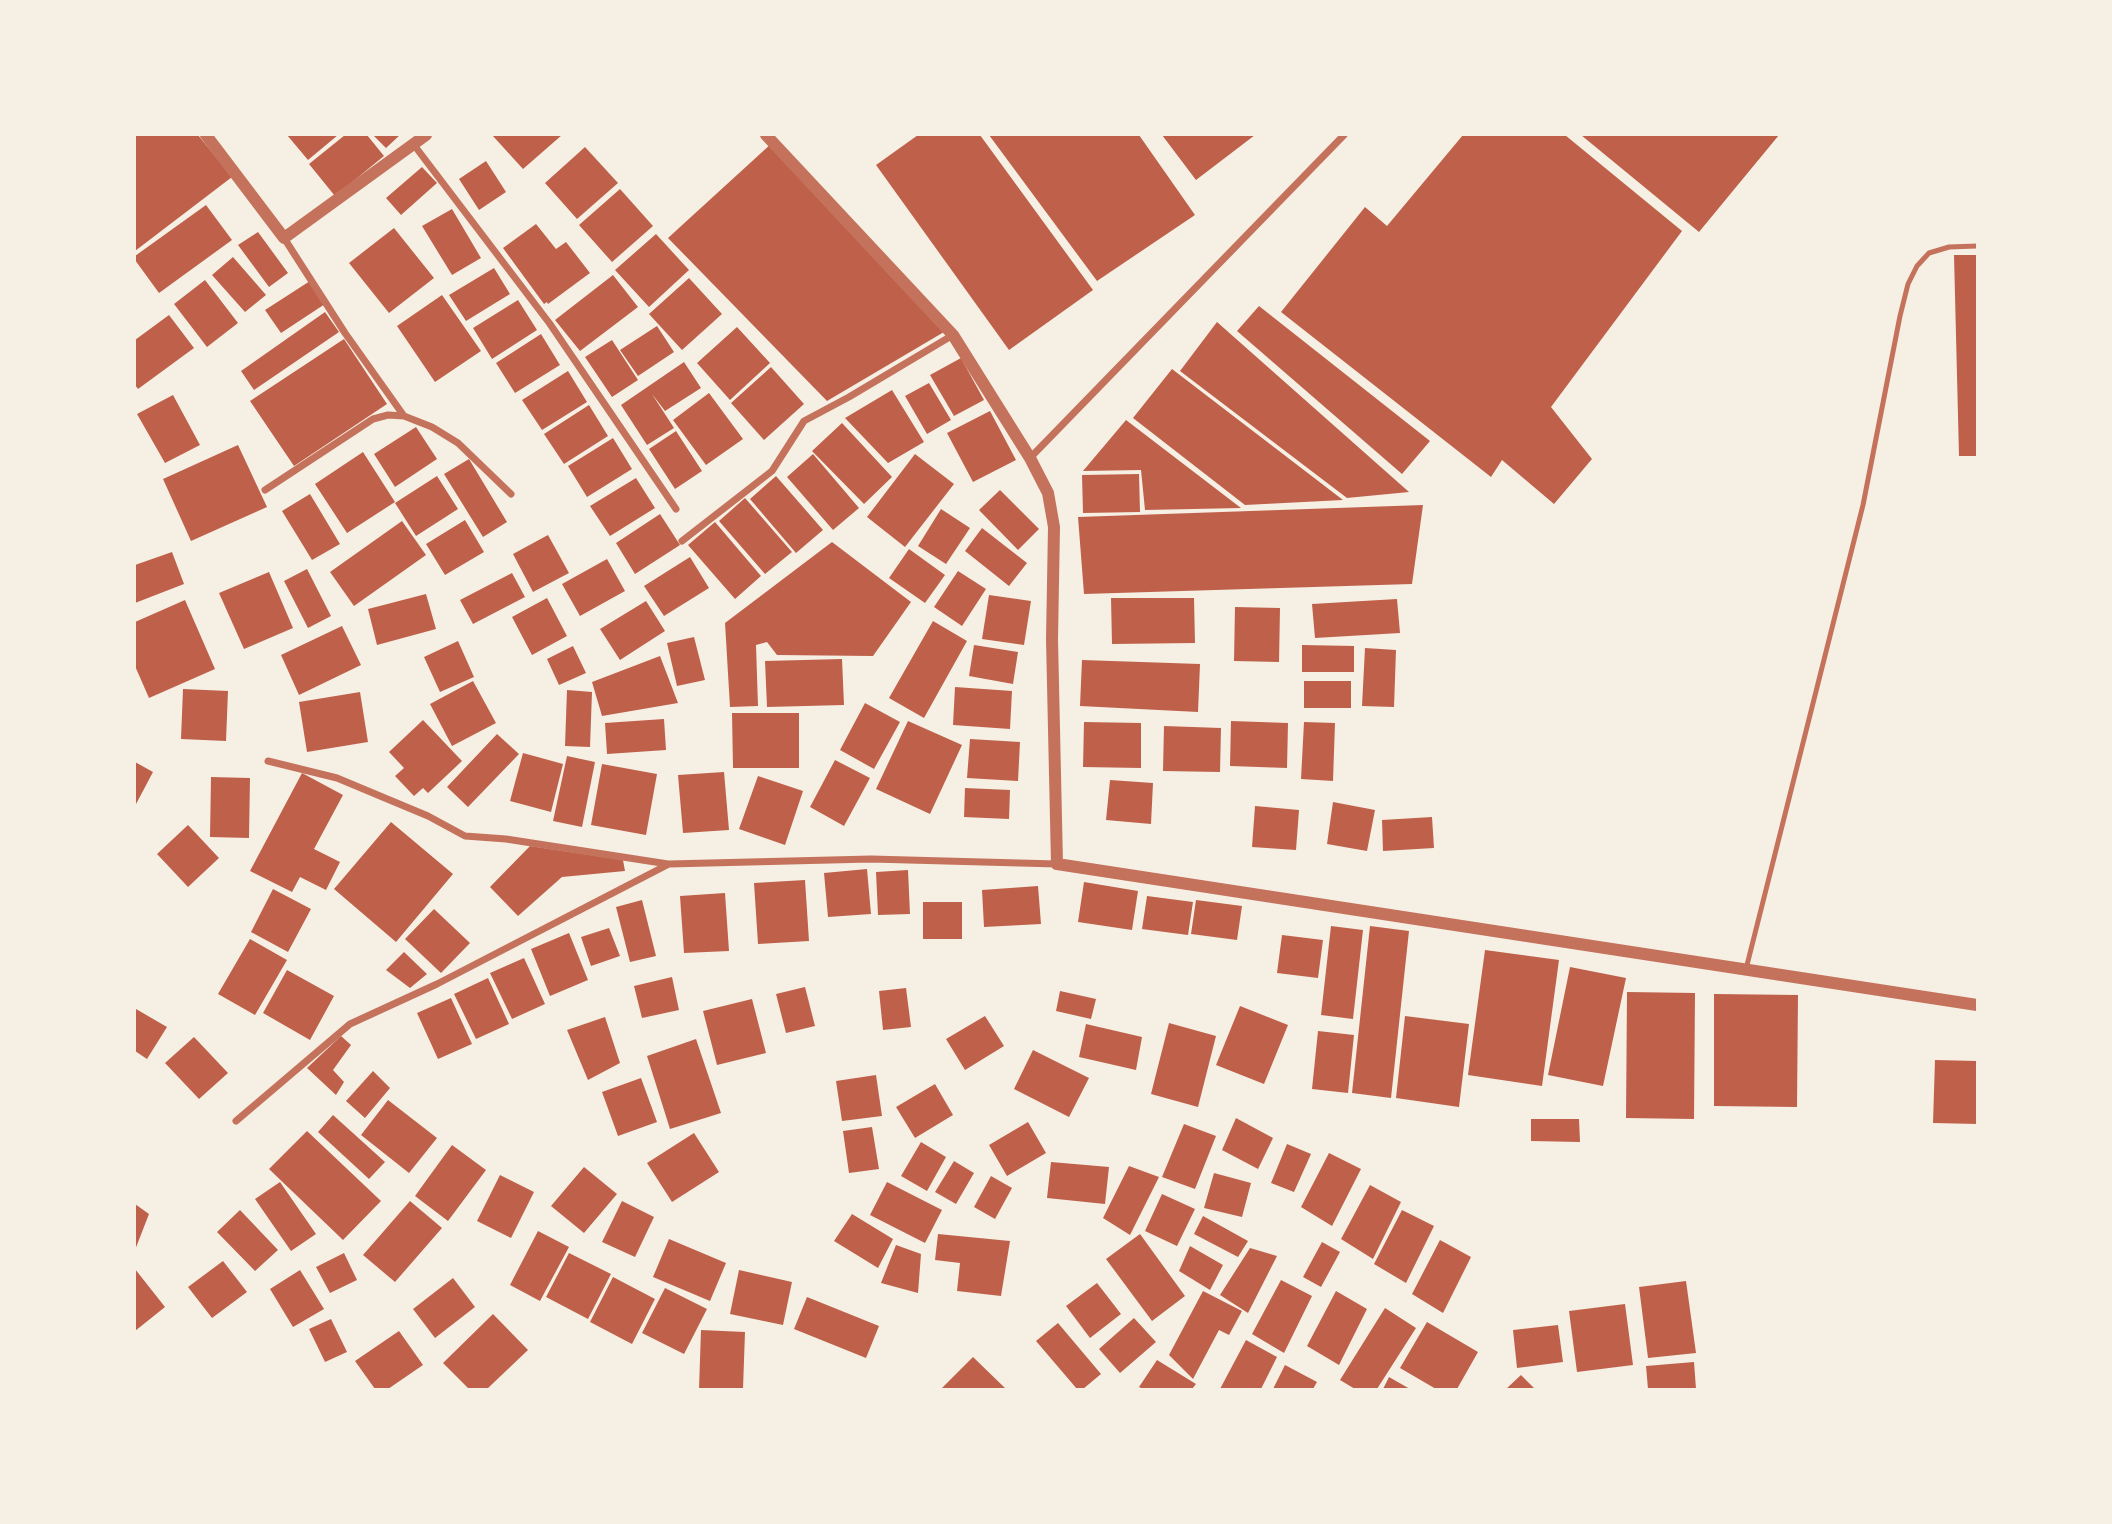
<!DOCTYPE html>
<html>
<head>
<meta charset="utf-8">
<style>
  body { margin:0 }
  #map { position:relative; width:2112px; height:1524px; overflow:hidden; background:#f6efe4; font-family:Arial,sans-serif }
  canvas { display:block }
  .frame { position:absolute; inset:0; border:136px solid #f6efe4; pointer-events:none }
</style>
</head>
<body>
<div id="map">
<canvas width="2112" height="1524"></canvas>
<div class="frame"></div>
</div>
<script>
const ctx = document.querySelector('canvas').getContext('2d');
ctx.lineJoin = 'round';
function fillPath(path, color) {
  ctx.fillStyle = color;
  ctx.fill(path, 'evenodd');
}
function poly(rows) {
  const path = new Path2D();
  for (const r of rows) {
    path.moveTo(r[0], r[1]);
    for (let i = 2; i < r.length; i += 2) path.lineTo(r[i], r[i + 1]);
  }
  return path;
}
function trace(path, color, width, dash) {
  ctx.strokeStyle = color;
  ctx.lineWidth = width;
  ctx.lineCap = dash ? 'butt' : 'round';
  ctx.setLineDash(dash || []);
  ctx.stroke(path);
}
const building = poly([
  [135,135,198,135,232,177,135,251],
  [287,135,338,135,308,160],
  [345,135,367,135,384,156,335,196,309,164],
  [373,135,400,135,386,148],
  [492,135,562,135,523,169],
  [918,135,980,135,1093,290,1009,350,876,165],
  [989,135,1139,135,1195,215,1097,281],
  [1162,135,1255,135,1196,180],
  [1463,135,1565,135,1682,231,1551,407,1592,459,1554,504,1502,460,1491,477,1281,312,1365,207,1387,226],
  [1581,135,1779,135,1699,232],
  [772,143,944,332,827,401,668,238],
  [585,147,618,183,577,219,545,183],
  [486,161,506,192,479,210,459,179],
  [422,167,437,183,401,215,386,198],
  [620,189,653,226,612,262,579,225],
  [206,205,232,240,159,293,135,260,135,256],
  [452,209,481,258,452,275,422,226],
  [536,224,556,249,566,242,590,273,548,304,547,302,544,304,503,248],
  [394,228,434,278,389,313,349,263],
  [258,232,288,273,269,287,238,245],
  [656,234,689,270,649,307,615,270],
  [1954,255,1977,255,1977,456,1959,456],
  [233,257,266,295,245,312,212,275],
  [494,268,510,294,466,321,449,295],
  [613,275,638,307,580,351,555,320],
  [689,278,722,314,682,350,649,314],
  [205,280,238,323,207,347,174,304],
  [310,281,325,304,281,333,265,310],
  [442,295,481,351,435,382,397,326],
  [518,300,537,330,492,359,473,328],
  [1259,306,1430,441,1402,474,1237,331],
  [325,312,339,332,254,390,241,371],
  [169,315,194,348,138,389,135,385,135,340],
  [1217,322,1409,492,1347,498,1180,371],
  [657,326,674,352,638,376,620,350],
  [737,327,770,363,730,400,697,363],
  [541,334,560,365,515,393,496,363],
  [344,339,387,404,294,466,250,401],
  [612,340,638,380,612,397,585,357],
  [961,358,984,400,954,416,930,375],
  [684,362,701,388,665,411,652,394,674,428,647,445,621,405],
  [771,367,804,404,764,440,731,403],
  [1172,369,1343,500,1245,505,1133,418],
  [568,371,587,402,542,430,522,400],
  [929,383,951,420,927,434,905,396],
  [892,390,924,442,888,463,845,418],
  [709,393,743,439,706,465,673,420],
  [173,395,200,445,165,463,137,414],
  [589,405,608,436,564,464,544,434],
  [990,411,1016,460,973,482,947,433],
  [1126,420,1241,508,1145,510,1141,470,1083,471],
  [842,423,892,477,864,504,812,451],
  [416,427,437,459,395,487,374,454],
  [676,431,702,471,675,489,649,449],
  [613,438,632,469,587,497,568,466],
  [238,445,267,507,191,541,163,479],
  [363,452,395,502,347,533,315,484],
  [813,454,859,508,833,530,787,477],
  [915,454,954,484,905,547,867,517],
  [469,459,507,522,483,537,444,474],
  [1139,474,1140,512,1083,513,1082,475],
  [437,476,458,509,416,536,395,503],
  [776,476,823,530,796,553,750,499],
  [636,478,655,508,610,536,590,506],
  [1000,490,1039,529,1018,550,979,510],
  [310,494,340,544,312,560,282,511],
  [745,498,792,552,765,574,719,521],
  [1423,505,1412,584,1084,594,1078,517],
  [941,509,970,528,946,564,918,546],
  [660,514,680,545,635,574,616,543],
  [465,520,484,552,445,575,426,544],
  [402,521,426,555,354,606,330,572],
  [715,522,761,576,735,599,688,545],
  [982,528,1027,563,1009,586,965,551],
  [548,535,569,573,533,592,513,554],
  [832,542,911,602,873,656,777,655,767,642,756,645,758,706,730,707,725,623],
  [909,549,945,575,925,603,889,578],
  [172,552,184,584,135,603,135,565],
  [690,557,709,588,664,616,644,586],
  [607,559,625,591,580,616,562,584],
  [307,569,331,616,308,628,284,581],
  [958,571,986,589,962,626,934,607],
  [269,572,293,628,244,649,219,593],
  [512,573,525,597,473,624,460,600],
  [426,594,436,629,377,645,368,609],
  [989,595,1031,601,1024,645,982,639],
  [547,598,567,636,532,655,512,617],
  [1111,598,1194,598,1195,643,1112,644],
  [1397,599,1400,633,1315,638,1312,604],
  [185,600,215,669,149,698,135,666,135,622],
  [646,601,665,631,620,660,600,629],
  [1235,607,1280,608,1279,662,1234,661],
  [933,621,967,641,924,718,889,698],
  [342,626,361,665,299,695,281,655],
  [694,637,705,680,677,686,667,643],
  [458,641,474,677,440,692,424,657],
  [974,645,1018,652,1013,684,969,676],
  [1302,645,1354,646,1354,672,1302,672],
  [573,646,586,673,559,685,547,659],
  [1365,648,1396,650,1394,707,1362,706],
  [660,656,678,703,602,716,592,682],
  [842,659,844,705,767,707,765,661],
  [1082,660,1200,664,1198,712,1080,706],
  [473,681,496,723,452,746,430,704],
  [1304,681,1351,681,1351,708,1304,708],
  [955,687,1012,691,1010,729,953,725],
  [183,689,228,691,226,741,181,739],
  [567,690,592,692,590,747,565,746],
  [360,692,368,742,307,752,299,702],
  [865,703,900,722,874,769,840,750],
  [732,713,799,713,799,768,733,768],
  [664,719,666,750,607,754,605,723],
  [423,720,462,761,428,793,423,788,414,796,395,776,404,768,389,752],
  [908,721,962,745,930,814,876,789],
  [1231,721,1288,723,1287,768,1230,766],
  [1084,722,1141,723,1141,768,1083,767],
  [1304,722,1335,723,1333,781,1301,779],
  [1164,726,1221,728,1220,772,1163,771],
  [497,734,519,754,468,807,447,787],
  [970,739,1020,742,1018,781,967,778],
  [523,753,563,764,551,812,510,801],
  [567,756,595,762,582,827,553,821],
  [835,760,870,778,844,826,810,807],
  [135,762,153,772,135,806],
  [602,764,657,774,646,835,591,825],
  [724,772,729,830,683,833,678,775],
  [302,773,343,795,314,849,340,862,326,890,300,877,292,892,250,871],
  [758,776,803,791,785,845,739,829],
  [211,777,250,778,249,838,210,837],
  [1110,780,1153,783,1151,824,1106,820],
  [965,788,1010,790,1009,819,964,817],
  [1333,802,1375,810,1367,851,1327,844],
  [1255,806,1299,810,1296,850,1252,847],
  [1432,817,1434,848,1383,851,1382,820],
  [391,822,453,874,396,942,334,889],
  [188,825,219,858,188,887,157,854],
  [530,846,623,860,625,871,562,877,518,916,490,887],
  [867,869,871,914,828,917,824,873],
  [908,870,910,914,878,915,876,872],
  [805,880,809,941,758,944,754,883],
  [1084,882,1138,891,1132,930,1078,922],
  [1038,886,1041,924,984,927,982,890],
  [273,889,311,909,288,952,251,932],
  [725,893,729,951,684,953,680,896],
  [1147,896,1193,902,1188,935,1142,929],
  [642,900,656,956,630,962,616,907],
  [1196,900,1242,906,1237,940,1191,934],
  [923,902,962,902,962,939,923,939],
  [434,909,470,943,441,973,405,939],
  [1331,926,1363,930,1353,1019,1321,1015],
  [1370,926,1409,931,1391,1098,1352,1093],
  [609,928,620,956,591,966,581,937],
  [569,933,588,980,550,996,531,949],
  [1282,935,1323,940,1318,978,1277,973],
  [250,939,287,960,255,1015,218,994],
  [1485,950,1559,960,1542,1086,1468,1075],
  [404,952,427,974,410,988,386,970],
  [524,958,545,1004,512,1019,490,973],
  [1570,967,1626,978,1603,1086,1548,1075],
  [287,970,334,996,310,1040,263,1013],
  [672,977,679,1010,642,1018,634,986],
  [488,978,509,1024,476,1039,454,994],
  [805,987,815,1026,786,1033,776,994],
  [906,988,911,1027,883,1030,879,991],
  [1060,991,1096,999,1091,1019,1056,1011],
  [1627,992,1695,993,1694,1119,1626,1118],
  [1714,994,1798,995,1797,1107,1714,1106],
  [451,998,472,1044,438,1059,417,1013],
  [752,999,766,1053,717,1065,703,1011],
  [1240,1006,1288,1025,1264,1084,1216,1065],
  [136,1009,167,1027,147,1059,135,1051],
  [985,1016,1004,1046,965,1070,946,1039],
  [1405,1016,1469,1024,1459,1107,1396,1098],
  [605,1017,620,1063,588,1080,567,1030],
  [1169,1023,1216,1036,1198,1107,1151,1094],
  [1086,1024,1142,1037,1136,1070,1079,1057],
  [1318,1031,1354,1035,1348,1093,1312,1089],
  [341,1036,351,1045,333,1070,344,1082,336,1095,307,1068],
  [194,1037,228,1073,199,1099,165,1063],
  [696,1039,721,1113,670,1129,647,1056],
  [1033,1050,1089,1078,1069,1117,1014,1089],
  [1935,1060,1977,1061,1977,1124,1933,1123],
  [373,1071,390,1088,365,1118,346,1101],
  [876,1075,882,1116,842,1121,836,1081],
  [641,1078,657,1122,618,1136,602,1092],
  [935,1084,953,1115,915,1138,896,1107],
  [388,1100,437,1138,409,1173,361,1135],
  [333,1115,385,1162,369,1179,318,1132],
  [1236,1118,1273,1138,1258,1169,1222,1150],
  [1531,1119,1579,1119,1580,1142,1531,1141],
  [1028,1122,1046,1153,1007,1176,989,1145],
  [1184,1124,1216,1136,1195,1189,1162,1177],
  [872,1127,879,1169,849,1173,843,1131],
  [307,1131,381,1201,343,1240,269,1169],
  [694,1133,719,1172,672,1202,647,1163],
  [921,1142,946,1157,927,1191,901,1176],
  [1287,1144,1311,1154,1294,1192,1271,1183],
  [452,1145,486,1170,448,1221,415,1196],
  [1329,1153,1361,1169,1332,1226,1301,1207],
  [954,1161,974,1173,956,1204,935,1192],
  [1051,1162,1109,1167,1105,1204,1047,1198],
  [1129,1166,1159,1177,1130,1235,1103,1218],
  [584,1167,617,1194,584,1233,551,1206],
  [1214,1173,1251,1183,1242,1217,1204,1208],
  [500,1175,534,1192,511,1238,477,1221],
  [991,1176,1012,1188,995,1219,974,1207],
  [280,1182,316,1234,291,1251,255,1199],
  [887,1182,942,1210,925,1243,870,1215],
  [1370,1185,1401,1202,1373,1259,1341,1239],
  [1162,1194,1195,1209,1177,1246,1145,1231],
  [410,1201,442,1228,395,1282,363,1255],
  [622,1201,654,1217,635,1257,602,1242],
  [135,1204,149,1214,135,1250],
  [240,1210,278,1250,255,1271,217,1232],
  [1402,1210,1434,1226,1406,1283,1374,1264],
  [852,1214,893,1239,878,1268,834,1241],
  [1203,1216,1248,1241,1238,1257,1194,1234],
  [538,1231,569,1247,540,1301,510,1285],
  [938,1234,1010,1241,1001,1296,957,1291,960,1263,935,1260],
  [1140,1234,1185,1296,1152,1321,1106,1259],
  [669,1239,726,1263,710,1301,653,1277],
  [1440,1240,1471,1257,1443,1313,1412,1294],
  [1322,1242,1340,1252,1321,1287,1303,1277],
  [896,1245,921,1254,918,1293,881,1283],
  [1190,1246,1223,1265,1210,1290,1179,1271],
  [1250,1248,1277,1256,1248,1313,1220,1295],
  [344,1253,357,1280,330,1293,316,1267],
  [569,1253,611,1274,588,1319,546,1297],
  [223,1261,247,1292,212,1318,188,1287],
  [135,1269,165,1307,135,1331],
  [300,1270,324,1309,293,1327,270,1289],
  [739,1270,792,1282,783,1325,730,1314],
  [613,1277,655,1299,632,1344,590,1322],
  [453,1278,475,1307,435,1338,413,1309],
  [1281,1280,1312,1296,1284,1353,1252,1334],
  [1686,1281,1696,1353,1648,1358,1639,1287],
  [1097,1283,1121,1314,1090,1338,1066,1306],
  [665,1288,707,1309,684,1354,642,1333],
  [1203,1291,1242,1311,1229,1335,1219,1330,1193,1379,1169,1355],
  [1336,1291,1367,1309,1339,1365,1307,1346],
  [807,1297,879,1326,866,1358,794,1329],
  [1625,1304,1633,1365,1577,1372,1569,1311],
  [1385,1308,1416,1328,1377,1389,1355,1389,1340,1380],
  [493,1314,528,1350,487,1389,469,1389,443,1363],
  [1134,1318,1156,1342,1120,1373,1099,1349],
  [331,1319,347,1352,325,1362,309,1329],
  [1427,1322,1478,1352,1457,1389,1436,1389,1400,1368],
  [1058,1323,1101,1374,1083,1389,1077,1389,1036,1341],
  [1558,1325,1563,1362,1517,1368,1513,1330],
  [701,1330,745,1332,743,1389,699,1389],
  [399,1331,423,1365,388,1389,375,1389,355,1361],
  [1246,1340,1277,1357,1261,1389,1220,1389],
  [973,1357,1005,1388,1003,1389,941,1389],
  [1157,1360,1196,1384,1192,1389,1143,1389,1139,1387],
  [1694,1362,1696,1389,1648,1389,1646,1366],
  [1285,1365,1317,1382,1313,1389,1273,1389],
  [1521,1375,1535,1389,1506,1389],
  [1389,1377,1410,1389,1383,1389]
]);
const service = poly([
  [1746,969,1863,505,1900,316,1908,284,1917,266,1929,253,1949,247,1977,246]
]);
const minor = poly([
  [414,145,550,324,676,509],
  [284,238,345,333,404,416,432,427,458,443,511,494],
  [1030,458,1344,135],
  [265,490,373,419,388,415,404,416],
  [682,541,772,471,804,421,849,397,953,335],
  [268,761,337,778,428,816,465,836,506,839,668,864],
  [236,1121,350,1024,437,984,669,864,871,859,1057,864]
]);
const tertiary = poly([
  [206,135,284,238,426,135],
  [766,135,953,335,1030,458,1048,493,1054,527,1052,639,1057,864,1977,1005]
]);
fillPath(building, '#bf614a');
trace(service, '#c5725c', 5);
trace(minor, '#c5725c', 7);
trace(tertiary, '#c5725c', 12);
</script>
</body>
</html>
